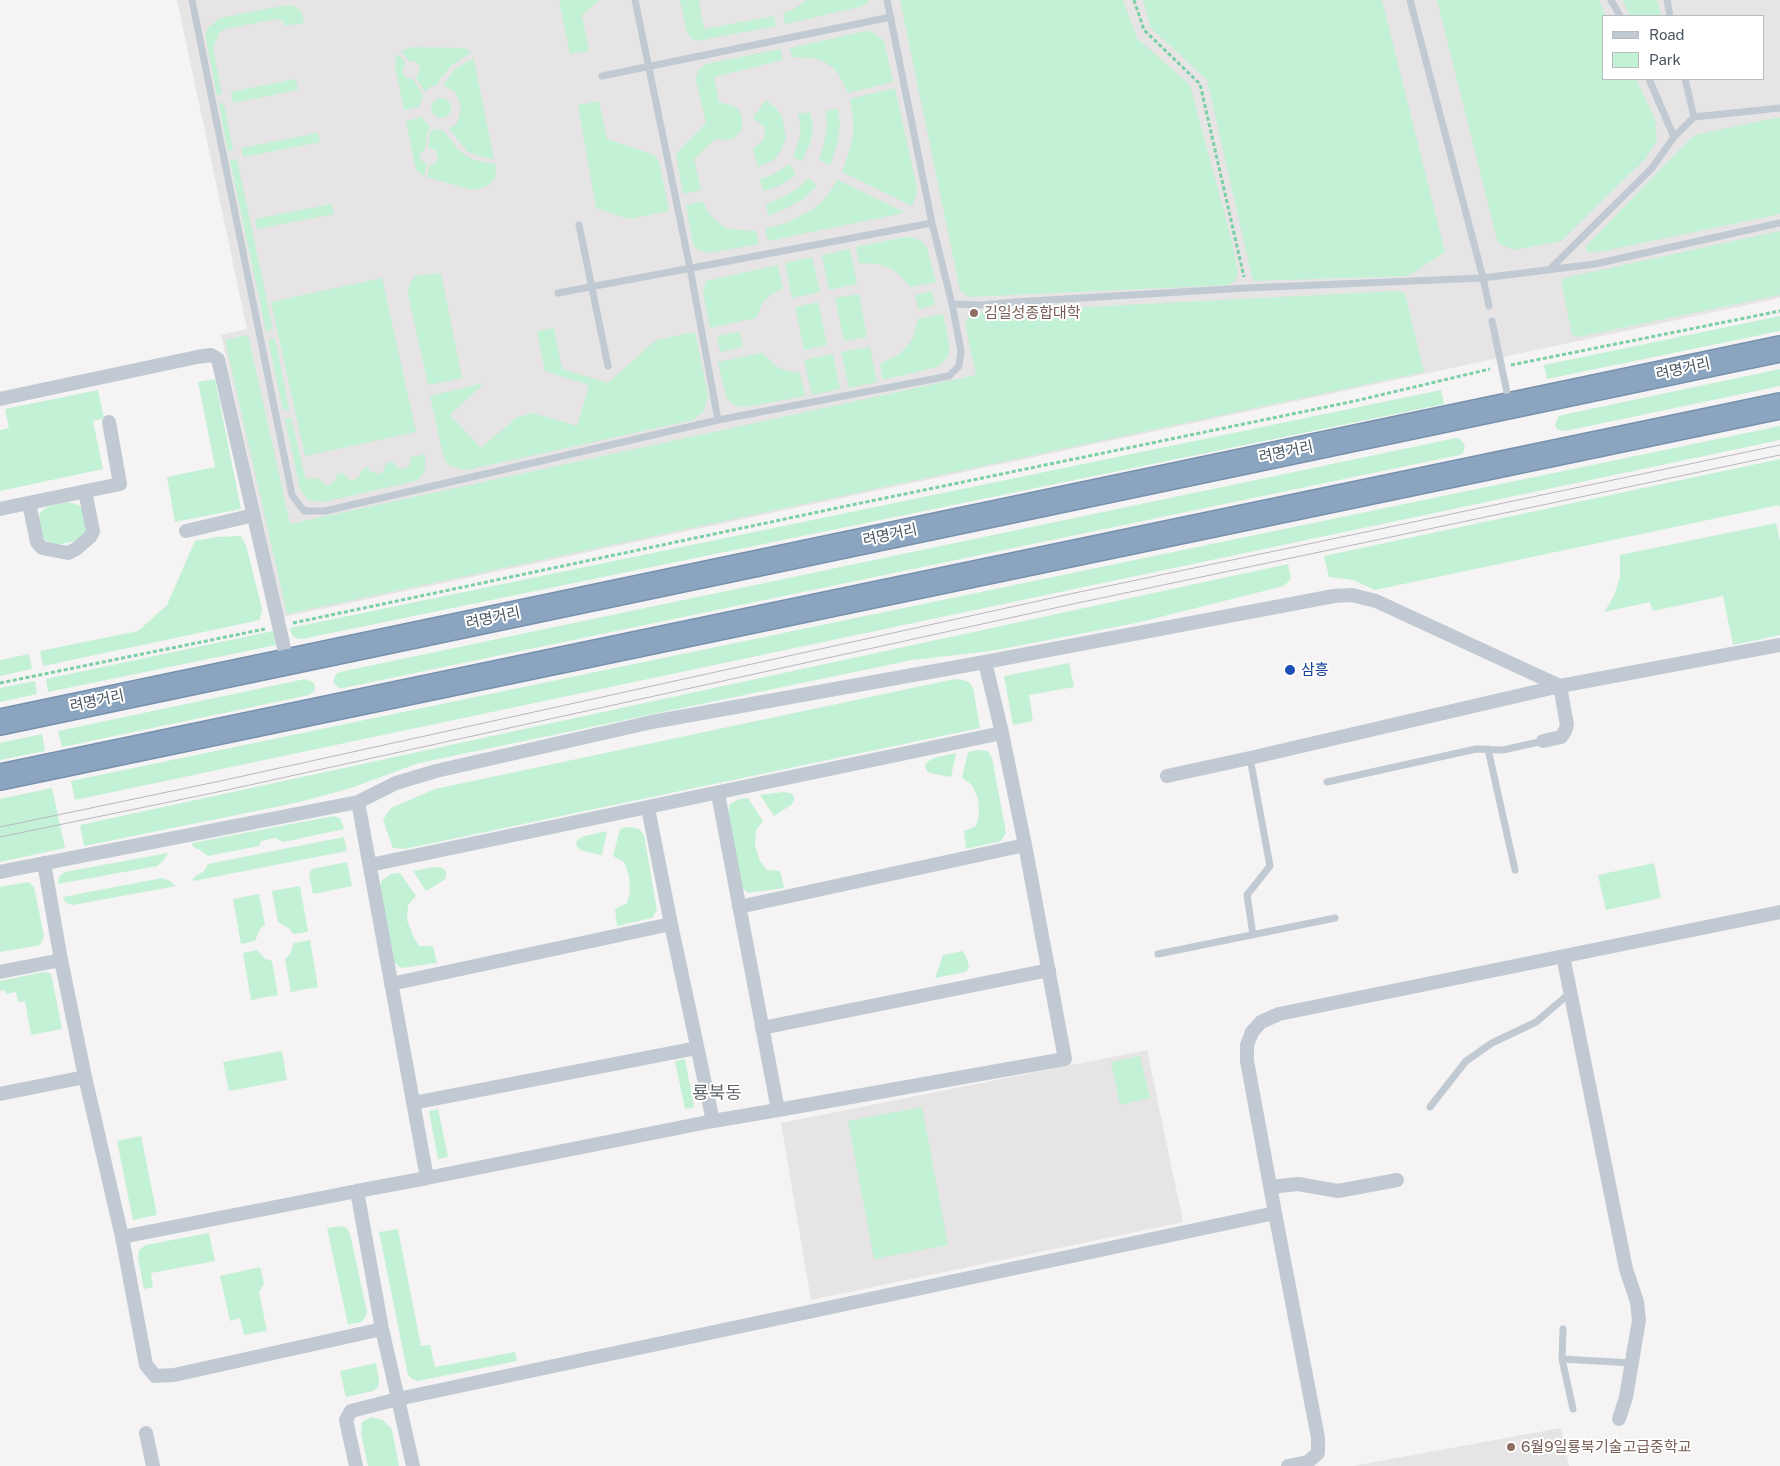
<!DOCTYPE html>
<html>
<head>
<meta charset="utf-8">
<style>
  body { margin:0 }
  #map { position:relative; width:1780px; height:1466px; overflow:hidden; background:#f5f3f3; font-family:"Public Sans",sans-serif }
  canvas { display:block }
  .legend { position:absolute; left:1602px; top:15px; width:162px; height:65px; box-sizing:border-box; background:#fff; border:1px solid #b7bbc0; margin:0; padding:6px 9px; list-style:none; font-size:15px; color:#4a5661 }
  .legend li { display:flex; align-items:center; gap:10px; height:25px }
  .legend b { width:25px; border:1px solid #b7bbc0 }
</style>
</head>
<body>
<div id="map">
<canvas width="1780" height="1466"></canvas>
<ul class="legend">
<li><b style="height:6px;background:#c1cad2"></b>Road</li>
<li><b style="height:14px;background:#c3f1d5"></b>Park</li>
</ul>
</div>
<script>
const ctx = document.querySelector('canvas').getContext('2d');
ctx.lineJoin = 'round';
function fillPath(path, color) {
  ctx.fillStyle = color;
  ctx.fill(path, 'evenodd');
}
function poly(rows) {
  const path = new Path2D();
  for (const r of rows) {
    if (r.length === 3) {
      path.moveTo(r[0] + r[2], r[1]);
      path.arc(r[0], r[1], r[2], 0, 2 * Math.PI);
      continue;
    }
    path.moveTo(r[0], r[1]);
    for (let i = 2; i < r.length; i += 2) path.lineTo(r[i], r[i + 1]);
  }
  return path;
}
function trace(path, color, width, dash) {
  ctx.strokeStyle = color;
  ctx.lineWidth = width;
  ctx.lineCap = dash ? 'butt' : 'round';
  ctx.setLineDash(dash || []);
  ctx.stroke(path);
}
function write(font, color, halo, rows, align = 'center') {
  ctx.font = font + ' "Public Sans","Noto Sans KR",sans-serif';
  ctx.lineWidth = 4;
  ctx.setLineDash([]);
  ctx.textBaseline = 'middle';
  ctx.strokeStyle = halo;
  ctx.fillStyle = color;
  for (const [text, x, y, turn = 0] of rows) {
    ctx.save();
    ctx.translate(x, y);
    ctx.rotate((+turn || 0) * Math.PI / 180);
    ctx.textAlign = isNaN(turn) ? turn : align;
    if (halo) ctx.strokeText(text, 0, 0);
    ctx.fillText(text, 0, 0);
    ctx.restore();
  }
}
const education = poly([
  [177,0,1780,0,1780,298,284,617,221,335,247,329],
  [1604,16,1764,16,1764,79,1604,79],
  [1147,1050,1183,1222,811,1300,781,1123],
  [1561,1428,1569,1466,1353,1466]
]);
const green = poly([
  [559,0,599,0,582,15,589,51,570,54],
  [680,0,700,0,699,2,704,29,774,16,776,26,697,41,692,39,687,32],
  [806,0,869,0,866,4,860,7,785,24,783,13,794,9],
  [900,0,1123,0,1137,38,1190,85,1232,242,1238,273,1235,281,1228,285,968,297,960,290],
  [1143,0,1382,0,1445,252,1408,276,1253,281,1207,80,1151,28],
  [1437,0,1599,0,1606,16,1604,16,1604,79,1636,79,1655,119,1657,140,1646,158,1561,241,1514,250,1498,243],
  [1623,0,1657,0,1661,16,1630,16],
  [287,5,294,6,300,10,302,14,304,23,285,26,282,21,277,19,225,29,219,33,213,48,222,94,217,95,206,39,206,32,209,27,220,18],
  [866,31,871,31,884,41,893,82,848,93,839,75,833,68,823,61,812,58,792,57,790,48],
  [412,47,463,48,468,50,471,53,452,65,440,79,438,84,430,87,425,92,416,78,420,70,419,65,416,62,409,61,401,51],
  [780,49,783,60,714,77,719,102,734,106,739,110,742,119,742,125,741,131,734,138,728,140,715,139,694,159,701,190,683,194,676,154,706,123,696,80,698,71,706,64],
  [398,54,406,63,402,70,403,74,407,78,413,79,423,95,419,107,404,110,395,67,396,58],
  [474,58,474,60,494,159,475,155,467,151,449,129,456,124,459,118,461,105,455,92,443,85,455,69],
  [296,79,298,90,233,103,231,92],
  [895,88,917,188,916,197,912,206,842,172,850,149,853,134,853,119,850,99],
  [441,108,10],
  [766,100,776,108,782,117,786,138,781,150,774,160,758,167,753,149,763,140,765,134,764,127,753,118],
  [599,101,607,139,652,154,656,157,659,162,669,211,629,219,596,208,578,105],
  [224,103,233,150,228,151,219,104],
  [838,109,840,126,837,145,830,165,819,160,824,144,827,126,825,111],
  [810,112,813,126,811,141,802,161,793,157,799,139,801,128,798,114],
  [421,117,430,127,427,133,425,149,420,154,420,159,427,165,424,176,417,171,415,166,406,121],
  [1775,118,1780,118,1780,214,1608,250,1589,253,1586,249,1587,245,1689,140,1695,135],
  [433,129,444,131,457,148,465,155,474,160,495,164,496,176,490,184,483,188,472,190,427,177,430,165,436,163,438,159,436,150,428,148,430,132],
  [318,133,320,142,243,157,241,148],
  [237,159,273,329,266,331,230,160],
  [790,164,796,175,777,187,763,191,760,179,770,176],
  [809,178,817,186,803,199,789,207,768,216,766,204,783,197,797,189],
  [838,180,904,212,899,214,768,241,765,229,787,223,813,209,823,201],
  [703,201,708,212,715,220,725,228,737,230,756,231,759,244,709,253,696,249,693,244,686,205],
  [332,204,334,214,257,229,255,219],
  [1780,231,1780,295,1578,337,1572,335,1561,281,1564,278],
  [905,237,914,238,921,241,927,248,936,282,910,287,900,275,890,268,879,264,859,263,856,247],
  [850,249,857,284,829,290,822,255],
  [812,257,820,292,792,298,785,263],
  [778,265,783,288,771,295,763,302,756,318,710,328,703,292,706,281],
  [441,273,462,378,428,385,408,294,409,285,415,276],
  [382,278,416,432,305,456,271,302],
  [932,291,935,305,918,309,915,295],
  [1397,291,1405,293,1424,372,287,614,225,340,248,335,290,524,976,375,965,324,968,317,975,312,990,312],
  [859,294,867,337,844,341,835,298],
  [818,302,827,345,804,350,795,307],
  [943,314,949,343,949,353,945,360,939,366,929,369,883,380,880,364,898,355,906,347,913,338,918,319],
  [1780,316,1780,331,1547,379,1544,365],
  [554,328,562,369,608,383,656,340,695,332,708,395,704,411,693,420,466,470,450,466,446,462,443,455,430,396,484,383,450,415,481,448,517,417,533,413,577,426,589,385,545,371,537,331],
  [740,332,743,347,720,352,717,336],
  [275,338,289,409,283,410,268,340],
  [870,347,877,382,849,388,841,352],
  [762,353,777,367,787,371,800,373,805,396,745,407,736,406,729,401,726,396,718,362],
  [833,354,840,389,812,395,804,360],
  [1780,369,1780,386,1565,431,1557,429,1555,425,1558,417,1562,415],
  [215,379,241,509,175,522,167,477,215,467,198,382],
  [98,390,104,418,93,421,103,469,0,491,0,430,9,428,5,409],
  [1441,390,1444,404,302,639,296,638,292,635,290,628],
  [291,417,305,477,307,479,318,478,325,485,330,485,336,479,337,474,343,473,346,477,350,480,354,480,359,477,362,469,368,467,370,471,379,474,383,472,386,463,393,462,399,468,404,469,409,466,411,457,425,454,425,469,423,474,416,481,323,502,308,500,300,489,285,419],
  [1780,426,1780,440,75,800,71,781],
  [1456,438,1460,439,1465,445,1463,453,1459,455,343,688,339,688,333,682,336,674,340,672],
  [1780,459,1780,508,1779,505,1375,590,1353,580,1329,577,1324,556],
  [68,502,79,505,84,511,87,525,85,533,75,541,57,545,46,541,41,535,38,520,40,513,47,507],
  [1776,523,1780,541,1780,635,1733,645,1723,596,1653,611,1650,602,1604,612,1614,596,1620,577,1620,555],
  [241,536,246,545,262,609,260,620,43,666,40,651,138,631,167,605,195,541,217,537],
  [1288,564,1291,579,1284,586,1136,623,991,651,912,660,419,763,351,788,300,802,84,846,80,825],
  [273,631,276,645,48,692,46,679],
  [29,654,32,669,0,676,0,660],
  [1069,663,1074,687,1029,695,1033,721,1013,725,1004,676],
  [305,679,313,682,315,686,315,690,309,695,62,747,58,731],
  [955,679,963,680,969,682,973,688,980,728,404,849,393,848,383,820,391,808,435,789],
  [35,681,37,694,0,702,0,688],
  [42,734,45,751,0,760,0,743],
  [977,750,988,751,992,758,1006,833,1001,841,966,849,964,831,976,826,979,815,978,798,972,785,962,778,968,752],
  [956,753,951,777,930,773,927,771,925,766,927,762,934,758],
  [52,788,65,848,0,862,0,799],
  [783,792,791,793,794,797,794,801,791,805,774,816,760,795],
  [748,798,763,821,756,830,755,845,760,861,767,870,780,871,784,888,748,893,741,887,728,812,730,804,739,799],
  [334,816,340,818,344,829,283,842,275,838,261,841,259,846,208,856,200,850,193,847,192,843],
  [629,827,639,829,644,835,657,910,652,918,617,926,615,909,627,903,630,892,629,876,624,862,613,856,620,829],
  [607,831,602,855,582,851,578,848,576,843,578,839,585,836],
  [344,837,347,851,193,881,193,878,204,871,208,864],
  [168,853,164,860,157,866,58,884,59,877,65,872],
  [347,862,352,886,313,894,309,874,312,869],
  [1654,863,1661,898,1606,910,1598,875],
  [435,867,443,868,446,872,446,877,444,880,426,891,413,871],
  [400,873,416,896,408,905,407,920,413,936,419,946,433,946,437,963,401,968,394,962,380,887,382,880,391,874],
  [162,878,170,881,176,886,73,905,66,903,63,897],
  [29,882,34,887,44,936,40,945,0,952,0,887],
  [300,886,308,932,293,934,290,929,278,922,272,891],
  [259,894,265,925,260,929,255,941,241,944,233,899],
  [310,940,318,987,291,992,285,959,290,954,294,943],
  [257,950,265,959,272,961,278,995,251,1000,243,953],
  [963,951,967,959,969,967,966,972,935,978,943,955],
  [44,972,50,973,52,978,62,1029,31,1035,25,1001,18,1002,16,992,6,994,5,990,0,991,0,981],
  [282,1051,287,1080,229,1091,223,1062],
  [1140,1056,1150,1098,1120,1105,1111,1062],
  [685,1059,694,1107,685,1109,675,1061],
  [922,1107,948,1245,874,1259,848,1121],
  [438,1109,448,1157,438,1159,429,1111],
  [141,1136,157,1215,133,1220,117,1141],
  [339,1226,347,1228,350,1234,367,1312,365,1318,361,1322,348,1325,327,1228],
  [398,1229,421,1346,430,1345,435,1367,515,1352,517,1361,418,1381,412,1379,408,1375,379,1232],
  [209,1233,215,1261,151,1273,153,1287,144,1289,138,1258,139,1250,146,1245],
  [260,1267,264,1284,259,1292,267,1331,244,1335,240,1318,230,1321,220,1276],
  [376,1363,379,1381,378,1387,373,1391,346,1397,340,1371],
  [372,1417,383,1420,392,1429,399,1466,368,1466,361,1434,362,1422]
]);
const path = poly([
  [1134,0,1144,30,1200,84,1244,277],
  [1511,365,1780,311],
  [293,623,837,508,1355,401,1490,369],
  [0,683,265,629]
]);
const lane = poly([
  [192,0,292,495,304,511,325,511,718,420,949,376,959,366,961,351,952,304],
  [635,0,690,268,718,420],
  [887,0,932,223,952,304,982,305,1015,302,1246,288,1483,278,1595,264,1780,223],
  [1410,0,1483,278,1489,306],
  [1611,0,1620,16],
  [1667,0,1670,16],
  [602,76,891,17],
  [1685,79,1694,117,1780,108],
  [1674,137,1694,117],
  [579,225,608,366],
  [1550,269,1652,168,1674,137,1649,79],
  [558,293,932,223],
  [1492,321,1509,402],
  [1488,749,1515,870],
  [1250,758,1270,866,1247,895,1253,935],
  [1327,782,1476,749,1503,750,1543,741],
  [1158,954,1335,918],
  [1430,1107,1466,1061,1492,1043,1536,1022,1570,993],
  [1563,1329,1562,1359,1573,1409],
  [1562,1359,1632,1363]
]);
const street = poly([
  [0,399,197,357,211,355,218,359,287,661],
  [29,503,37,542,42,548,68,553,76,549,90,537,93,531,85,491],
  [0,509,120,484,109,422],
  [186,531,254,515],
  [1167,776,1250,758,1560,686,1780,645],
  [718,794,778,1110,1065,1059,1025,845,1002,733],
  [648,808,671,924,713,1121],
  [44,863,61,960,85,1077,122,1237,146,1365,155,1376,174,1375,382,1329],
  [370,865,1002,733,985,662],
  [0,872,358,802],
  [739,907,1025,845],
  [1563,956,1626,1269,1637,1302,1639,1320,1626,1397,1619,1419],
  [0,972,61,960],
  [391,984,671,924],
  [762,1028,1049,970],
  [0,1094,85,1077],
  [413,1103,697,1048],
  [427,1178,713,1121,778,1110],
  [1270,1187,1298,1184,1338,1191,1397,1180],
  [1275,1213,1318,1438,1318,1453,1308,1462,1288,1466],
  [122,1237,357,1191],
  [146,1433,153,1466],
  [356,1466,346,1420,351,1411,398,1399,382,1329,357,1191,427,1178,358,802,396,783,436,771,652,722,985,662,1334,596,1352,595,1376,601,1560,686,1567,725,1565,731,1561,737,1543,741],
  [413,1466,398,1399,1275,1213,1247,1061,1247,1045,1252,1032,1261,1022,1279,1014,1780,912]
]);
const highway = poly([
  [0,722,1780,349],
  [0,777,1780,406]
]);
const tram = poly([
  [0,827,225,780,1070,594,1780,445],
  [0,837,227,790,1073,604,1780,455]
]);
const markers = [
  [974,313,5,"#8d6e63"],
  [1290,670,6,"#1a4fb4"],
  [1511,1447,5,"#8d6e63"]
];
const educationNames = [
  ["김일성종합대학",984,313],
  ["6월9일룡북기술고급중학교",1521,1447]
];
const streetNames = [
  ["려명거리",1683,369,-12],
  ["려명거리",1286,452,-12],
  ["려명거리",890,535,-12],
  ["려명거리",493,618,-12],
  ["려명거리",97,701,-12]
];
const transitNames = [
  ["삼흥",1301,670]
];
const quarterNames = [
  ["룡북동",717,1093]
];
fillPath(education, '#e6e4e5');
fillPath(green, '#c3f1d5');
trace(highway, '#7690ad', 28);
trace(path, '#7ad0a6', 3, [4, 2.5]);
trace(lane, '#c1cad2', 7);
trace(street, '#c1cad2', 14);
trace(highway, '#8ba5c1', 25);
trace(tram, '#b5b8bd', 1);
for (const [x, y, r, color] of markers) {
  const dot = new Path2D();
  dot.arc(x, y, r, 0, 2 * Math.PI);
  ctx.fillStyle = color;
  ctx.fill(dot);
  trace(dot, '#fff', 2);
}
write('15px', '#785e54', '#fff', educationNames, 'left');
write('15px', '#4a5661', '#fff', streetNames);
write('15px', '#164399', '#fff', transitNames, 'left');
write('18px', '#5f6368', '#fff', quarterNames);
</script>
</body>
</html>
